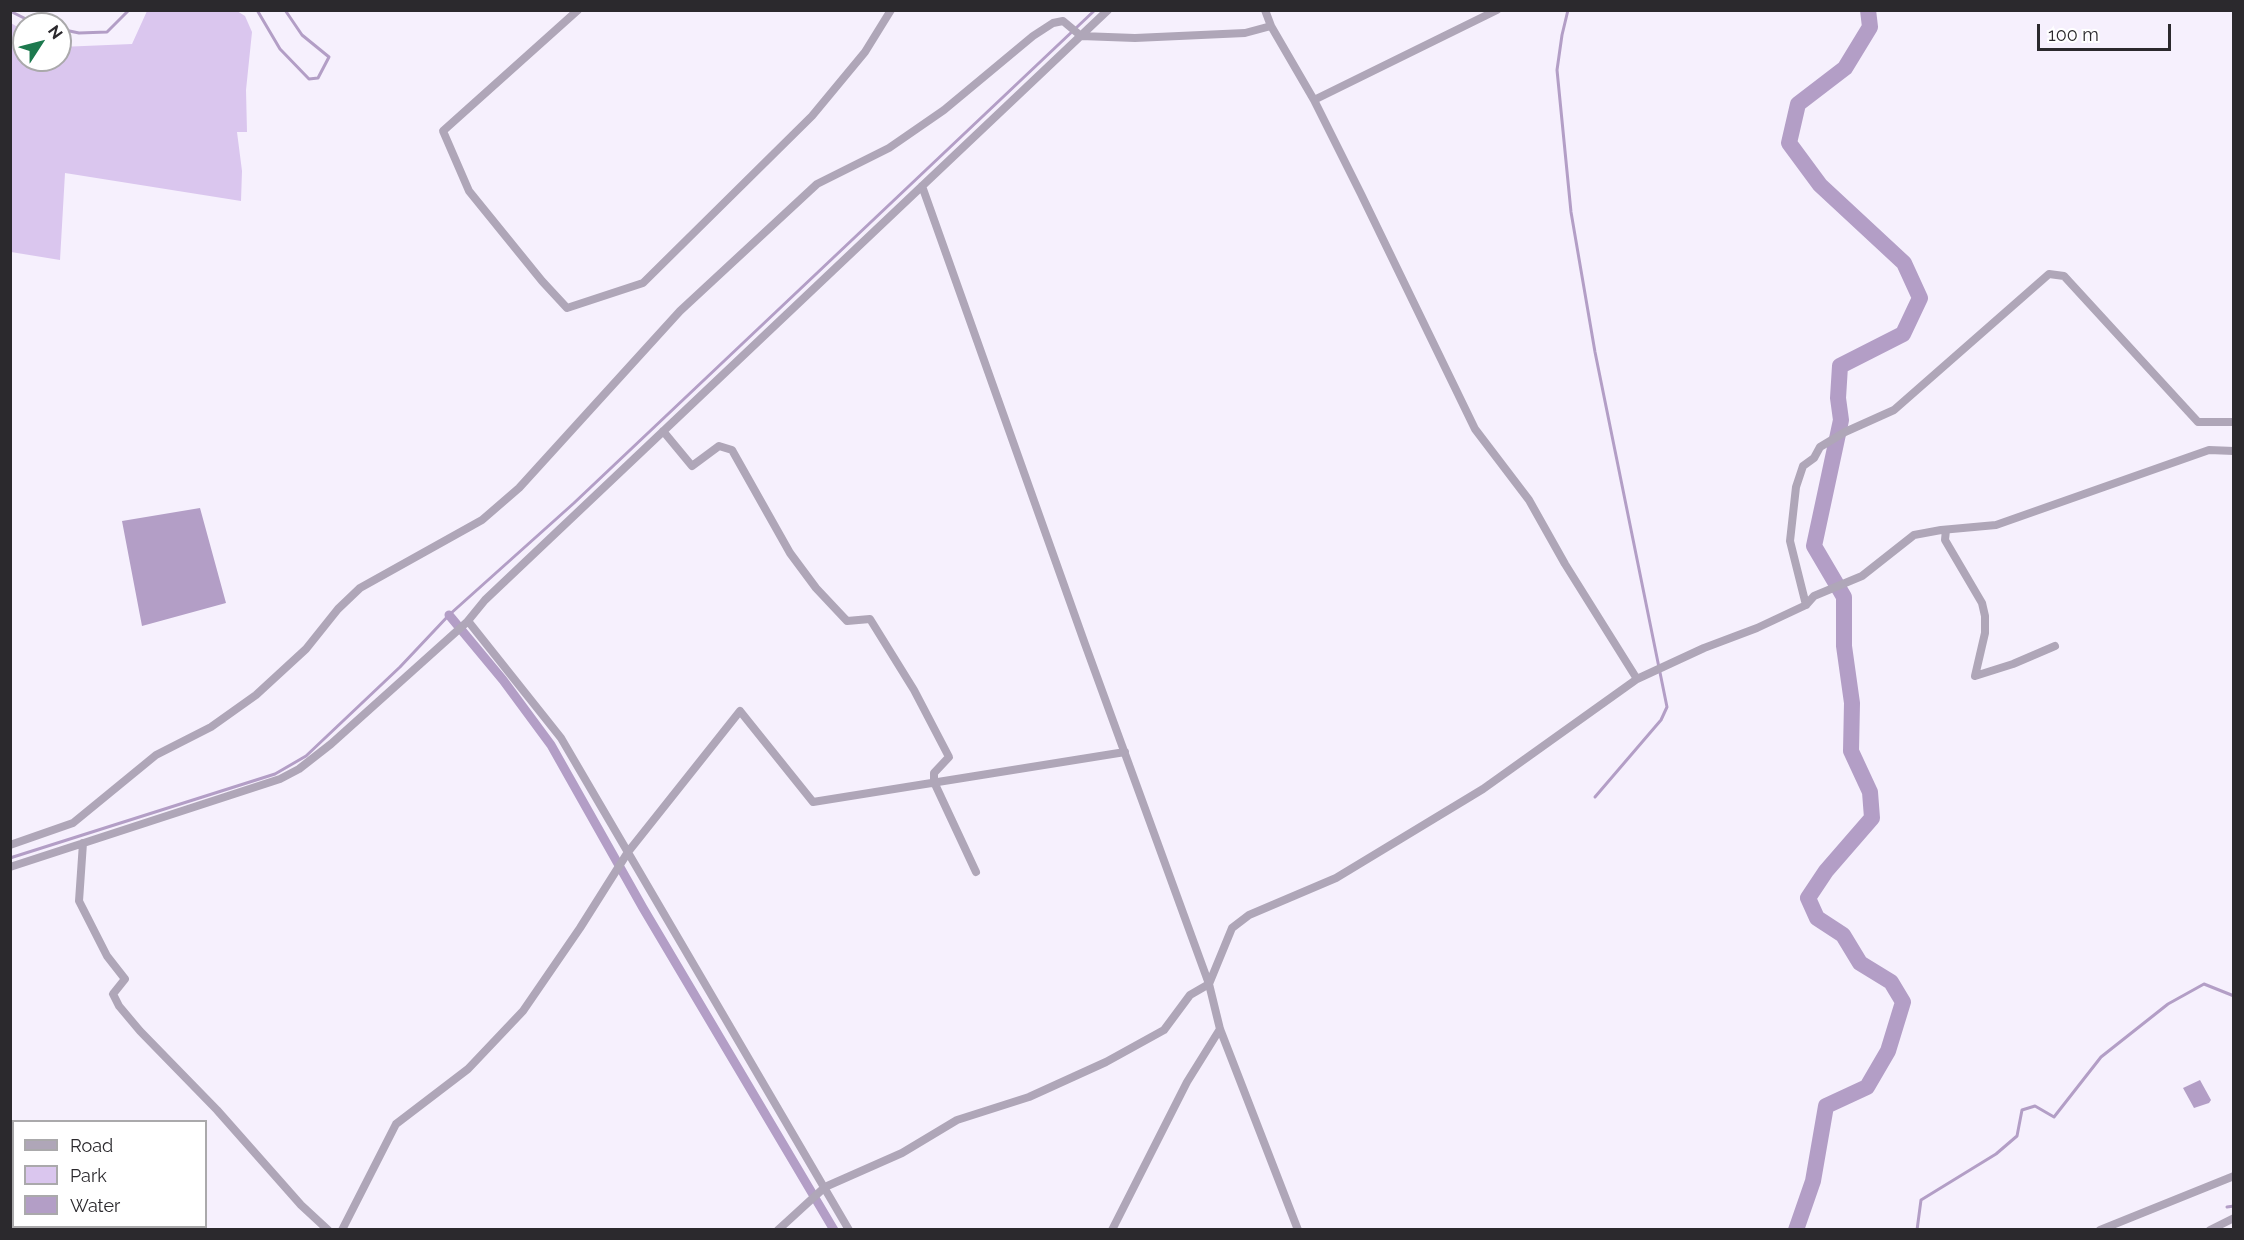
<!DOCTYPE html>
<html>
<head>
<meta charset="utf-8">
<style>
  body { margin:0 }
  #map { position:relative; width:2244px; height:1240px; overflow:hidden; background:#f6f0fd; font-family:Raleway,sans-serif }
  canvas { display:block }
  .frame { position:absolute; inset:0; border:12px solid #2b292d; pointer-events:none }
  .legend { position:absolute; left:12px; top:1120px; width:195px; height:108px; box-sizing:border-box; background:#fff; border:2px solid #aaa9ab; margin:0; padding:8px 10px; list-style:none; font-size:18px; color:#2b292d }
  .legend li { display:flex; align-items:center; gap:12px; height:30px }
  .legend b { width:30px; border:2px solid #aaa9ab }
  .north { position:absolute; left:12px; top:12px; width:60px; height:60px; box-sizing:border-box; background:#fff; border:2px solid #aaa9ab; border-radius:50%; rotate:54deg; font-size:16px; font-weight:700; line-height:24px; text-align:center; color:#2b292d }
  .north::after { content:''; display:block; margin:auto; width:21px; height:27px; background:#1d794e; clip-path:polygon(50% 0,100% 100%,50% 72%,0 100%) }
  .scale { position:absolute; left:2037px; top:24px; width:134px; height:27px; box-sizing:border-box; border:3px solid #2b292d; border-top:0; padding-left:8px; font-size:18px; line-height:21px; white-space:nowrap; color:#2b292d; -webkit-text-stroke:4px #fff; paint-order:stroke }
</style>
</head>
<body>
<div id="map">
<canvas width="2244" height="1240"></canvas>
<div class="frame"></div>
<ul class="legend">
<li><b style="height:8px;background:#afa6b8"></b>Road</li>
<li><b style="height:16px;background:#dac6ee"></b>Park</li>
<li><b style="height:16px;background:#b39ec6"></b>Water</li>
</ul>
<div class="north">N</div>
<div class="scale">100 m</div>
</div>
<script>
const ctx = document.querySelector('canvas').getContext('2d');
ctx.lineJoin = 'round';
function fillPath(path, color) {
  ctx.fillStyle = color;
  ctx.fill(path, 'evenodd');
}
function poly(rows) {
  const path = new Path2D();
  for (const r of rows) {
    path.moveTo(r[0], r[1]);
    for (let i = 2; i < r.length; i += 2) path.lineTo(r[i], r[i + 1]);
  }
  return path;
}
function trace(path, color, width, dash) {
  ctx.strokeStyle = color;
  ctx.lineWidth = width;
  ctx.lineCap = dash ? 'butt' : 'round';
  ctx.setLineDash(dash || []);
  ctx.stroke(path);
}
const green = poly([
  [147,11,237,11,245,16,252,32,246,90,247,132,237,132,242,171,241,201,65,173,60,260,11,252,11,23,24,31,24,60,60,60,60,47,132,44]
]);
const water = poly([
  [200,508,226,603,142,626,122,521],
  [2200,1080,2211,1100,2209,1103,2194,1108,2183,1088]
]);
const stream = poly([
  [257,10,280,49,309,79,318,78,329,57,302,35,285,10],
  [1568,10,1562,35,1557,70,1571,212,1595,352,1667,707,1661,720,1595,797],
  [10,11,30,21,41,24],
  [60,29,79,33,107,32,129,10],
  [10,858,275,774,306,756,400,667,449,615,574,503,1095,10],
  [2227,1207,2234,1206],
  [1917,1230,1921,1200,1996,1154,2017,1136,2022,1110,2035,1106,2054,1117,2101,1057,2168,1004,2204,984,2234,996]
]);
const canal = poly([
  [449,615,503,680,551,745,643,908,834,1230]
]);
const river = poly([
  [1796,1230,1813,1181,1826,1106,1867,1087,1888,1051,1903,1002,1891,982,1860,963,1843,935,1817,918,1808,898,1826,871,1872,818,1870,792,1851,751,1852,703,1844,646,1844,597,1814,546,1841,420,1838,398,1840,366,1903,334,1920,298,1904,263,1820,185,1789,143,1798,104,1845,68,1870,27,1868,10]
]);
const minor = poly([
  [578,10,443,131,469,191,542,281,567,308,643,283,812,116,865,52,891,10],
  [1265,10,1271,26,1314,100,1361,194,1475,429,1529,500,1565,564,1637,679],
  [1314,100,1497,10],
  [922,186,1085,644,1209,984,1220,1029,1298,1230],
  [663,431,692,466,719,446,732,450,790,553,816,588,847,621,870,619,914,690,949,757,934,773,934,782,976,872],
  [1946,530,1945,540,1982,603,1985,616,1985,633,1975,676,2013,664,2055,646],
  [1806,605,1790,541,1796,487,1803,466,1814,458,1820,447,1845,432,1894,410,2049,274,2064,276,2198,422,2234,422],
  [468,621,561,738,849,1230],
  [83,843,79,901,107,956,125,979,113,994,119,1006,140,1031,217,1110,301,1205,328,1230],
  [10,845,73,823,156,755,211,727,256,695,306,649,338,609,360,588,482,520,519,488,680,311,817,184,889,148,944,110,1033,36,1053,23,1063,21,1081,36,1135,38,1245,33,1271,26],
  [10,867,280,779,299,769,331,744,467,622,485,600,1108,10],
  [342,1230,396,1124,468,1069,523,1011,580,928,628,852,740,711,813,802,1125,752],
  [778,1230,825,1187,902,1153,957,1120,1029,1097,1106,1062,1164,1030,1190,995,1209,984,1232,928,1249,915,1336,878,1483,789,1637,679,1704,648,1757,628,1806,605,1814,596,1862,576,1914,535,1941,530,1996,525,2209,450,2234,451],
  [1112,1230,1187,1082,1220,1029],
  [2100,1230,2234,1176],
  [2210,1230,2234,1218]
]);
fillPath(green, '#dac6ee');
fillPath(water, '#b39ec6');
trace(stream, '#b39ec6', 3);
trace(canal, '#b39ec6', 9);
trace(river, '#b39ec6', 16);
trace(minor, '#afa6b8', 8);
</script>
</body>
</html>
